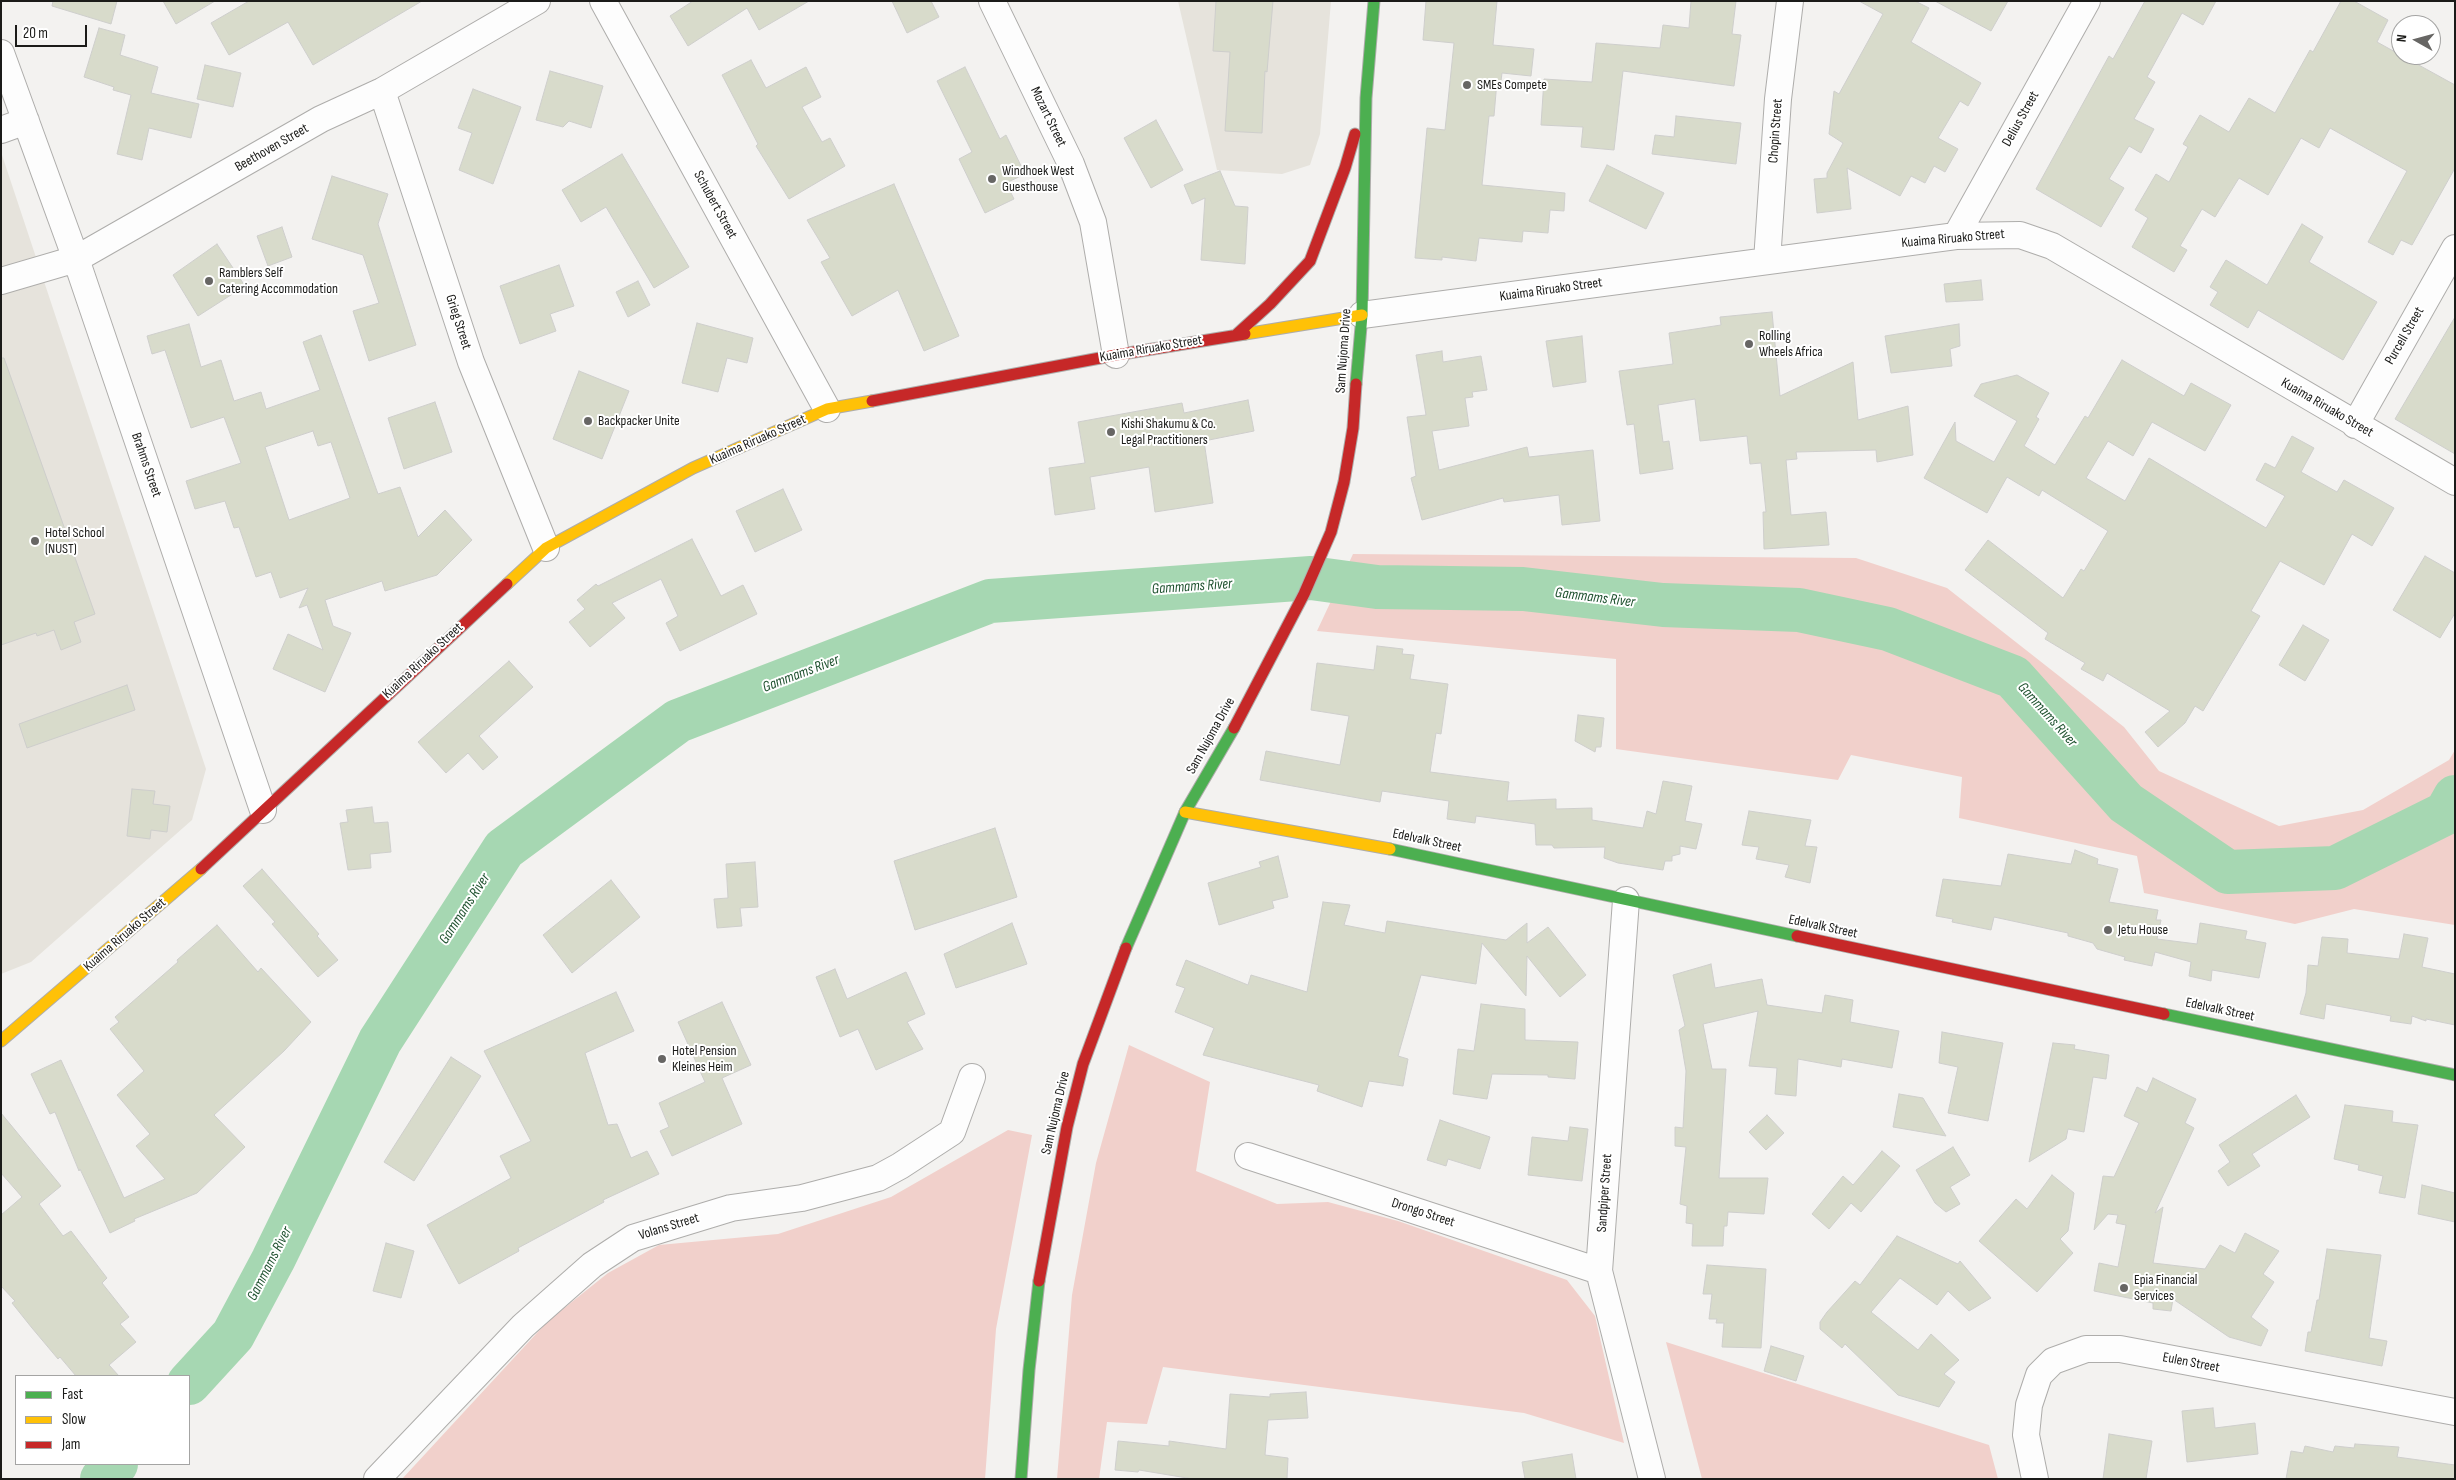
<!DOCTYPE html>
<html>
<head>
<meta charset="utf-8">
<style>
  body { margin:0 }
  #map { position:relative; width:2456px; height:1480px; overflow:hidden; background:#f3f2f0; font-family:"Sofia Sans Condensed",sans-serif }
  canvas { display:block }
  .frame { position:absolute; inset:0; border:2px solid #1b1b19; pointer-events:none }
  .legend { position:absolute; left:15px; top:1375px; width:175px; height:90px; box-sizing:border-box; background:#fff; border:1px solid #a4a4a3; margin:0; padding:6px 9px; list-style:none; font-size:15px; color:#1b1b19 }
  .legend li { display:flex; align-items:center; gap:10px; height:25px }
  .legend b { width:25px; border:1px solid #a4a4a3 }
  .north { position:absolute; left:2391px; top:15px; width:50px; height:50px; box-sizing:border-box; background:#fff; border:1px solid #a4a4a3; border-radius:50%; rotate:277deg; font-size:14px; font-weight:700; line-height:20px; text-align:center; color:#1b1b19 }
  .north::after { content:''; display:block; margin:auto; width:18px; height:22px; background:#676664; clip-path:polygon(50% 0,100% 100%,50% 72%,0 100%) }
  .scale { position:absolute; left:15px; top:25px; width:72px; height:22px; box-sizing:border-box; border:2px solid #1b1b19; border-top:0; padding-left:6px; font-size:15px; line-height:18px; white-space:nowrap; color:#1b1b19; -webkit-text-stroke:4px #fff; paint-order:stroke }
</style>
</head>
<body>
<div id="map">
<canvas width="2456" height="1480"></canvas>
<div class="frame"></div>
<ul class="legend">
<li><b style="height:6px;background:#4caf50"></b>Fast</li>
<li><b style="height:6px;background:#ffc107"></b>Slow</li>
<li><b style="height:6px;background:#c62828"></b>Jam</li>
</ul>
<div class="north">N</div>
<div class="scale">20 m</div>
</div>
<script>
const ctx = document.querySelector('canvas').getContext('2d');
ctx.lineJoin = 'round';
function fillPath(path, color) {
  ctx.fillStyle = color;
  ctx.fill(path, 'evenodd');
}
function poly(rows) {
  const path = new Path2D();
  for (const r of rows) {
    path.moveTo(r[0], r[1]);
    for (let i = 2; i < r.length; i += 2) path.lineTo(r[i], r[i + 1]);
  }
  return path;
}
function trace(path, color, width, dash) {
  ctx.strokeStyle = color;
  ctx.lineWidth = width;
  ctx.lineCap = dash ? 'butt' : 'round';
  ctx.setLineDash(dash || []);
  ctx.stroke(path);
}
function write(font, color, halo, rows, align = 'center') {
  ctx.font = font + ' "Sofia Sans Condensed",sans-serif';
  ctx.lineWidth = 4;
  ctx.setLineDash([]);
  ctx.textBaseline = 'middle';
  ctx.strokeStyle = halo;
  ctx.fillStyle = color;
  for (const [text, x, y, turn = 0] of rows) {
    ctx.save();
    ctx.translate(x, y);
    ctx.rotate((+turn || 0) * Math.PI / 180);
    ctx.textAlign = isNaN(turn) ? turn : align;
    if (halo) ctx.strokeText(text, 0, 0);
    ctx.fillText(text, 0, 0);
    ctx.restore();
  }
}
const built = poly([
  [1178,1,1331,1,1320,134,1310,165,1282,174,1217,170],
  [1,152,206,769,192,820,31,962,1,974]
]);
const green = poly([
  [1353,554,1856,558,1947,588,2124,727,2159,771,2279,826,2363,810,2449,760,2455,750,2455,925,2354,909,2295,924,2144,893,2137,856,1959,818,1962,777,1851,755,1838,780,1616,749,1616,659,1317,631],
  [1129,1045,1210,1082,1196,1171,1277,1204,1328,1202,1398,1221,1567,1280,1595,1316,1624,1443,1524,1413,1163,1367,1147,1424,1107,1422,1099,1479,1057,1479,1072,1295,1096,1163],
  [1008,1130,1032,1135,996,1329,985,1479,402,1479,548,1321,608,1273,659,1245,778,1234,891,1197],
  [1666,1342,1989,1445,1998,1479,1702,1479]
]);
const river = poly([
  [189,1383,233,1335,273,1260,380,1041,504,849,678,721,990,601,1311,578,1377,587,1523,589,1663,605,1799,610,1888,629,2013,677,2126,803,2228,872,2335,868,2446,813,2455,797],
  [102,1479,116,1464]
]);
const building = poly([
  [53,1,117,1,111,24,52,6,53,1],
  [163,1,215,1,176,24,163,1],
  [249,1,422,1,313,65,288,22,229,55,211,23,249,1],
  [693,1,809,1,759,30,747,8,688,46,670,16,693,1],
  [892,1,931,1,939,17,907,33,892,1],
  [1216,1,1273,1,1267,72,1265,71,1262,133,1225,131,1230,52,1213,51,1216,1],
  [1426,1,1497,1,1493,45,1534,49,1531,76,1502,73,1501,81,1497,81,1494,116,1489,116,1482,185,1565,193,1564,211,1550,210,1548,233,1523,231,1522,242,1479,238,1476,261,1442,257,1442,260,1415,258,1427,128,1445,130,1454,43,1423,40,1426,1],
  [1691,1,1736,1,1732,34,1741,35,1734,86,1623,71,1614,150,1581,147,1583,127,1541,125,1544,79,1592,82,1596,43,1660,48,1663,25,1689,28,1691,1],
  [1859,1,1915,1,1929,8,1911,42,1981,83,1968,106,1960,101,1938,138,1958,149,1945,172,1934,166,1925,183,1911,176,1900,196,1847,168,1851,209,1817,213,1814,179,1827,178,1827,173,1843,143,1829,134,1834,91,1839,94,1883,14,1859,1],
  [1935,1,2008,1,1991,31,1935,1],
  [2145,1,2216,1,2203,25,2182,13,2147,77,2155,82,2134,119,2154,129,2141,153,2129,146,2109,179,2124,188,2101,227,2036,189,2109,56,2113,59,2145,1],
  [2341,1,2354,1,2388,20,2377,42,2455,85,2455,168,2412,245,2401,240,2393,255,2368,242,2407,171,2330,128,2319,148,2301,138,2268,195,2239,178,2215,217,2202,209,2180,246,2187,250,2174,272,2132,247,2148,218,2135,210,2156,174,2169,182,2188,147,2183,144,2200,115,2229,132,2249,98,2275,113,2310,50,2313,52,2341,1],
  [99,28,125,35,120,55,158,67,151,93,199,104,191,138,149,128,142,160,117,154,131,95,113,90,114,87,84,77,99,28],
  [751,60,766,88,806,67,821,97,802,107,822,142,830,138,845,166,789,199,756,146,758,144,722,75,751,60],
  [205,65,241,73,233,107,197,99,205,65],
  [965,67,1000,139,1006,135,1025,174,1006,183,1014,199,985,213,959,159,972,152,937,81,965,67],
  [550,71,603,86,591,128,569,121,563,127,536,120,550,71],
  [473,89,521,107,493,184,459,170,472,133,458,128,473,89],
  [1676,116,1741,123,1736,164,1652,154,1655,135,1674,137,1676,116],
  [1156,120,1183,170,1151,188,1124,138,1156,120],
  [622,154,689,267,654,288,606,207,581,222,562,190,622,154],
  [1607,165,1664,193,1646,229,1589,201,1607,165],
  [1220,171,1235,206,1248,207,1245,264,1201,260,1205,198,1192,204,1184,185,1220,171],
  [332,176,388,194,378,224,416,345,369,361,353,311,379,303,363,255,312,239,332,176],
  [894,184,959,336,924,351,898,290,852,316,821,262,830,258,807,220,894,184],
  [2302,224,2323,237,2309,262,2377,302,2343,360,2258,310,2248,328,2210,305,2218,292,2210,287,2226,260,2267,285,2302,224],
  [282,227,292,257,268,266,257,236,282,227],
  [217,244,245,286,198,316,173,275,217,244],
  [559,265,574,306,550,314,556,331,520,344,500,286,559,265],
  [1981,280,1983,300,1946,302,1944,284,1981,280],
  [638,281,650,305,628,317,616,292,638,281],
  [1772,312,1780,396,1853,362,1858,420,1908,406,1913,455,1877,462,1876,450,1796,452,1797,459,1786,460,1791,515,1826,512,1829,545,1764,549,1763,512,1766,512,1761,463,1750,464,1747,436,1700,441,1695,399,1658,405,1663,442,1669,441,1673,469,1640,474,1634,424,1627,425,1619,371,1673,364,1669,333,1721,325,1720,317,1772,312],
  [2455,317,2455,454,2395,419,2455,317],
  [697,323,753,338,747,363,727,358,718,392,682,383,697,323],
  [189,324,201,367,221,360,234,401,261,392,266,409,320,390,303,342,321,335,378,494,400,487,418,537,445,510,472,540,437,575,385,591,382,581,325,600,333,626,351,633,325,692,273,669,288,634,323,650,307,605,299,608,308,588,280,598,271,572,256,577,239,527,234,528,225,501,195,509,186,481,241,463,224,417,191,428,165,350,152,354,147,336,189,324],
  [313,431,318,446,331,442,350,498,289,520,265,447,313,431],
  [1959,324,1960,346,1950,349,1952,366,1891,373,1885,336,1959,324],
  [1582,336,1586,382,1553,387,1546,341,1582,336],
  [1442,351,1443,362,1481,356,1487,390,1472,392,1473,397,1465,398,1469,426,1432,431,1439,470,1527,447,1529,457,1593,450,1600,521,1562,525,1559,495,1504,502,1503,498,1422,520,1411,478,1416,476,1407,417,1426,415,1416,355,1442,351],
  [1,358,4,358,95,614,74,622,81,642,61,650,54,630,37,636,36,633,1,645,1,358],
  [2122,360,2184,396,2191,383,2231,405,2205,451,2152,422,2133,456,2108,441,2086,478,2125,501,2149,458,2266,528,2285,496,2256,480,2265,463,2275,468,2292,436,2314,448,2301,472,2337,492,2344,480,2394,508,2372,546,2352,534,2324,585,2280,561,2251,611,2260,616,2203,711,2195,706,2185,723,2158,747,2145,732,2170,711,2107,673,2103,681,2081,669,2085,663,2045,639,2048,633,1965,570,1988,540,2063,598,2081,569,2084,571,2108,531,2042,490,2039,496,2007,477,1987,513,1924,478,1955,422,1956,441,1994,462,2017,421,1974,396,1981,384,2017,375,2049,393,2036,417,2039,419,2024,446,2055,465,2085,416,2088,418,2122,360],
  [579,371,629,391,602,459,553,439,579,371],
  [1248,400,1254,431,1204,441,1213,503,1155,512,1149,467,1090,477,1095,509,1055,515,1049,468,1085,463,1078,422,1182,403,1184,413,1248,400],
  [435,402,452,452,404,469,388,418,435,402],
  [783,489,802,530,755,552,736,511,783,489],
  [692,539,721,596,743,585,757,614,680,651,666,623,678,616,661,579,612,603,625,618,590,647,569,622,585,609,577,600,596,584,598,586,692,539],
  [2425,556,2455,573,2455,613,2440,638,2393,610,2425,556],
  [2303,625,2329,640,2305,681,2279,665,2303,625],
  [1377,646,1403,649,1402,654,1414,655,1410,679,1448,684,1441,734,1436,733,1430,772,1509,782,1507,801,1556,799,1556,809,1592,808,1592,820,1643,828,1647,811,1656,814,1663,781,1692,786,1685,821,1702,824,1696,849,1680,846,1680,854,1672,856,1672,861,1665,861,1663,870,1618,863,1604,858,1605,847,1554,848,1552,845,1536,845,1535,824,1476,816,1475,823,1447,819,1449,801,1382,791,1380,802,1260,780,1266,751,1340,765,1349,716,1311,710,1317,663,1374,670,1377,646],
  [509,661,533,687,479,736,498,757,483,770,468,753,446,773,418,742,509,661],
  [127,685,135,710,27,748,19,724,127,685],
  [1578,715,1604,718,1601,747,1596,747,1595,752,1575,741,1578,715],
  [132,789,155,791,153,804,170,806,167,832,151,830,150,839,127,836,132,789],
  [372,807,374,823,388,822,391,852,370,854,371,868,348,870,340,823,348,822,346,810,372,807],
  [1749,811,1811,820,1805,846,1817,847,1810,883,1785,877,1789,865,1756,859,1759,847,1742,845,1749,811],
  [995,828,1017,897,915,930,894,861,995,828],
  [2075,850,2098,859,2097,864,2118,869,2109,902,2158,910,2156,920,2161,920,2157,939,2197,944,2200,923,2247,931,2245,939,2266,943,2259,978,2212,970,2211,981,2189,976,2191,962,2155,952,2152,966,2124,960,2125,957,2097,949,2093,943,2068,936,2068,933,1994,917,1991,930,1952,922,1953,919,1936,916,1943,879,2001,886,2008,854,2071,864,2075,850],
  [1278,856,1288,897,1272,901,1274,908,1219,925,1208,883,1261,867,1259,862,1278,856],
  [755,862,758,907,740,908,742,926,717,928,714,899,728,898,726,864,755,862],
  [262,869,319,934,317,936,338,960,318,977,272,924,275,922,243,886,262,869],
  [611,880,640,917,572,973,543,935,611,880],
  [1323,902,1350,905,1344,925,1385,933,1387,921,1506,940,1527,923,1527,943,1548,927,1586,975,1560,997,1527,956,1526,996,1482,943,1476,984,1421,975,1398,1056,1408,1059,1403,1086,1369,1081,1362,1107,1317,1091,1319,1085,1203,1055,1214,1028,1175,1012,1185,988,1176,985,1186,960,1248,985,1251,975,1307,992,1323,902],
  [1012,923,1027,964,956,988,944,954,1012,923],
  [217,925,258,972,261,968,311,1022,284,1051,214,1115,245,1147,197,1193,134,1219,135,1221,110,1233,80,1169,79,1171,55,1112,50,1114,31,1074,61,1060,124,1198,165,1179,136,1146,150,1134,117,1095,144,1071,110,1029,119,1022,115,1017,178,962,177,960,217,925],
  [2404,934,2428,938,2422,967,2455,974,2455,1025,2426,1019,2426,1021,2412,1016,2411,1024,2390,1021,2391,1016,2326,1004,2324,1019,2300,1014,2306,993,2308,965,2318,966,2322,937,2348,939,2347,953,2399,959,2404,934],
  [1711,964,1715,988,1762,979,1767,1005,1822,1013,1825,995,1853,1000,1850,1022,1899,1031,1892,1068,1842,1059,1841,1067,1798,1059,1796,1096,1775,1094,1777,1068,1749,1066,1758,1011,1703,1024,1712,1069,1726,1069,1719,1178,1768,1178,1764,1214,1728,1212,1727,1226,1724,1226,1723,1246,1692,1246,1693,1224,1686,1223,1687,1206,1680,1204,1686,1147,1675,1146,1675,1127,1683,1128,1686,1071,1679,1030,1685,1026,1673,975,1711,964],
  [835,969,847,999,906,972,925,1014,907,1022,923,1049,876,1070,858,1029,840,1037,816,977,835,969],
  [616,992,634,1031,585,1053,608,1125,617,1124,631,1158,647,1151,659,1174,603,1200,604,1202,518,1248,519,1251,459,1284,427,1225,511,1178,500,1156,531,1141,484,1051,616,992],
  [722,1002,751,1065,722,1078,742,1124,672,1156,660,1131,669,1127,659,1103,705,1082,678,1022,722,1002],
  [1481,1004,1525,1009,1525,1040,1578,1042,1575,1079,1548,1077,1548,1075,1492,1074,1487,1099,1453,1094,1458,1049,1474,1051,1481,1004],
  [1942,1032,2003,1043,1988,1121,1948,1113,1958,1067,1939,1063,1942,1032],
  [2053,1043,2075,1045,2074,1049,2109,1055,2106,1079,2093,1077,2084,1132,2068,1129,2066,1139,2029,1162,2053,1043],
  [451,1057,481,1076,414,1181,384,1162,451,1057],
  [2153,1078,2196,1099,2185,1123,2194,1128,2155,1213,2163,1207,2153,1263,2205,1269,2220,1245,2235,1253,2245,1233,2279,1251,2263,1274,2274,1282,2251,1317,2268,1330,2261,1346,2229,1337,2173,1299,2171,1311,2153,1309,2153,1303,2094,1291,2099,1263,2118,1267,2126,1225,2116,1223,2118,1215,2108,1214,2094,1230,2103,1176,2114,1177,2139,1123,2124,1116,2137,1087,2147,1092,2153,1078],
  [1899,1094,1923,1098,1946,1136,1893,1127,1899,1094],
  [2296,1095,2310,1117,2252,1154,2260,1166,2228,1186,2218,1171,2230,1162,2219,1145,2296,1095],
  [2345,1105,2393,1111,2392,1122,2418,1125,2405,1198,2379,1193,2383,1176,2358,1170,2359,1165,2334,1159,2345,1105],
  [1,1113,61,1186,39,1204,63,1236,71,1231,107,1278,102,1283,129,1317,120,1324,136,1342,109,1365,119,1376,76,1376,60,1357,58,1359,32,1328,12,1303,15,1301,1,1286,1,1215,22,1197,1,1173,1,1113],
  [1767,1115,1784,1133,1766,1150,1749,1132,1767,1115],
  [1440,1120,1490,1137,1480,1169,1448,1159,1446,1166,1427,1160,1440,1120],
  [1570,1127,1588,1129,1582,1181,1528,1175,1532,1137,1568,1141,1570,1127],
  [1953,1147,1970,1175,1950,1187,1960,1204,1946,1212,1935,1203,1916,1170,1953,1147],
  [1882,1151,1900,1166,1861,1212,1851,1203,1829,1229,1812,1214,1843,1176,1853,1185,1882,1151],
  [2052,1175,2074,1193,2068,1231,2060,1239,2073,1253,2037,1292,1979,1241,2016,1199,2027,1209,2052,1175],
  [2422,1185,2455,1193,2455,1222,2418,1214,2422,1185],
  [1897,1236,1958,1264,1960,1261,1991,1298,1969,1311,1948,1291,1937,1305,1900,1278,1871,1312,1918,1350,1931,1334,1959,1360,1944,1374,1955,1382,1939,1407,1898,1395,1845,1344,1842,1348,1820,1329,1820,1322,1827,1312,1855,1281,1860,1285,1897,1236],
  [386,1243,414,1251,401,1298,373,1291,386,1243],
  [2327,1249,2381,1255,2369,1338,2387,1341,2382,1366,2305,1351,2308,1332,2311,1332,2317,1300,2319,1300,2327,1249],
  [1707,1265,1766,1269,1761,1348,1722,1347,1724,1323,1716,1323,1717,1319,1709,1319,1712,1294,1703,1294,1707,1265],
  [1771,1346,1804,1356,1796,1381,1764,1371,1771,1346],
  [1306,1392,1308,1418,1268,1420,1265,1455,1288,1458,1287,1479,1193,1479,1139,1470,1138,1472,1115,1470,1118,1441,1169,1446,1169,1441,1226,1449,1230,1394,1270,1397,1270,1394,1306,1392],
  [2213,1408,2215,1428,2255,1423,2258,1454,2187,1462,2182,1411,2213,1408],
  [2109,1434,2152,1441,2146,1479,2103,1479,2109,1434],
  [2355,1444,2399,1447,2397,1457,2455,1465,2455,1479,2286,1479,2291,1451,2303,1453,2305,1446,2333,1452,2335,1446,2354,1448,2355,1444],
  [1572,1454,1576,1479,1525,1479,1522,1462,1572,1454]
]);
const street = poly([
  [603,1,827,409],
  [992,1,1071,164,1093,222,1116,355],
  [1,53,76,259,263,810],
  [382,91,471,362,546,548],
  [1,130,26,121],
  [1956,236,2087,1],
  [1767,261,1778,99,1790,1],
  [1,281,76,259,321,119,382,91,537,1],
  [1362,315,1956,236,2020,235,2052,246,2455,482],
  [2355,425,2455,248],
  [1626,900,1599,1271,1652,1479],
  [1248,1156,1599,1271],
  [377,1479,523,1326,592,1265,633,1238,731,1208,802,1198,878,1178,900,1166,952,1132,972,1077],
  [2035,1479,2026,1435,2029,1405,2039,1375,2053,1361,2086,1349,2120,1349,2455,1412]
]);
const fast = poly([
  [1356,384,1362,315,1366,98,1374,1],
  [1390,849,1797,936],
  [1126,948,1185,812,1234,728],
  [2164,1014,2455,1075],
  [1021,1479,1029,1370,1039,1281]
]);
const slow = poly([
  [1245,334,1362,315],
  [507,584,546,548,693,468,827,409,872,401],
  [1185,812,1390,849],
  [1,1041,201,869]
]);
const jam = poly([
  [1237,334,1270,304,1310,261,1345,168,1355,134],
  [872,401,1116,355,1245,334],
  [1234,728,1304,594,1331,532,1344,482,1353,428,1356,384],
  [201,869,507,584],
  [1797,936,2164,1014],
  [1039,1281,1067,1127,1083,1064,1126,948]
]);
const markers = [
  [1467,85,5,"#676664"],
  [992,179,5,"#676664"],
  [209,281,5,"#676664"],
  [1749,344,5,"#676664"],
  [588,421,5,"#676664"],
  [1111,432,5,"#676664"],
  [35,541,5,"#676664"],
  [2108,930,5,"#676664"],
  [662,1059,5,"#676664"],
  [2124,1288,5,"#676664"]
];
const poiNames = [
  ["SMEs Compete",1477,85],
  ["Windhoek West",1002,171],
  ["Guesthouse",1002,187],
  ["Ramblers Self",219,273],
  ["Catering Accommodation",219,289],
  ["Rolling",1759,336],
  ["Wheels Africa",1759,352],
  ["Backpacker Unite",598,421],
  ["Kishi Shakumu & Co.",1121,424],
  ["Legal Practitioners",1121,440],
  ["Hotel School",45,533],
  ["(NUST)",45,549],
  ["Jetu House",2118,930],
  ["Hotel Pension",672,1051],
  ["Kleines Heim",672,1067],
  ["Epia Financial",2134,1280],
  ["Services",2134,1296]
];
const streetNames = [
  ["Mozart Street",1048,117,64],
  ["Delius Street",2021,119,-61],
  ["Chopin Street",1776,131,-86],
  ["Beethoven Street",272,148,-30],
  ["Schubert Street",715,205,61],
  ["Kuaima Riruako Street",1953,239,-5],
  ["Kuaima Riruako Street",1551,290,-8],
  ["Grieg Street",458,322,72],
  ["Purcell Street",2405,336,-60],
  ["Kuaima Riruako Street",1151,349,-10],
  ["Sam Nujoma Drive",1344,351,-86],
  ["Kuaima Riruako Street",2327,408,30],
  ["Kuaima Riruako Street",758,440,-24],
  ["Brahms Street",146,465,71],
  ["Kuaima Riruako Street",423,661,-43],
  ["Sam Nujoma Drive",1211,736,-61],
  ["Edelvalk Street",1427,841,12],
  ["Edelvalk Street",1823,927,12],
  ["Kuaima Riruako Street",125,935,-41],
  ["Edelvalk Street",2220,1010,12],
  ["Sam Nujoma Drive",1056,1113,-77],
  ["Sandpiper Street",1605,1193,-86],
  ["Drongo Street",1423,1213,18],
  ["Volans Street",669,1227,-17],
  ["Eulen Street",2191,1363,11]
];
const waterNames = [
  ["Gammams River",1192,587,-4],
  ["Gammams River",1595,598,7],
  ["Gammams River",801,674,-21],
  ["Gammams River",2047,715,48],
  ["Gammams River",465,909,-57],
  ["Gammams River",270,1264,-63]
];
fillPath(built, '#e6e3dc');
fillPath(green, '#f1d0cb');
trace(river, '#a6d7b2', 44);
fillPath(building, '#d8dbcb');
trace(building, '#cececc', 1);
trace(street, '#aeadab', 28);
trace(fast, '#aeadab', 13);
trace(slow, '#aeadab', 13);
trace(jam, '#aeadab', 13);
trace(street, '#fdfdfd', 26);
trace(fast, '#4caf50', 11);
trace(slow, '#ffc107', 11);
trace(jam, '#c62828', 11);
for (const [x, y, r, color] of markers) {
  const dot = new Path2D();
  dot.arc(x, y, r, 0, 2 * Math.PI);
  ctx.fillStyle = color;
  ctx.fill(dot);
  trace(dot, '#fff', 2);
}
write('14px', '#1b1b19', '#fff', poiNames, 'left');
write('14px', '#1b1b19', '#fff', streetNames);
write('italic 15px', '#1e512e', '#fff', waterNames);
</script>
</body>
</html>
